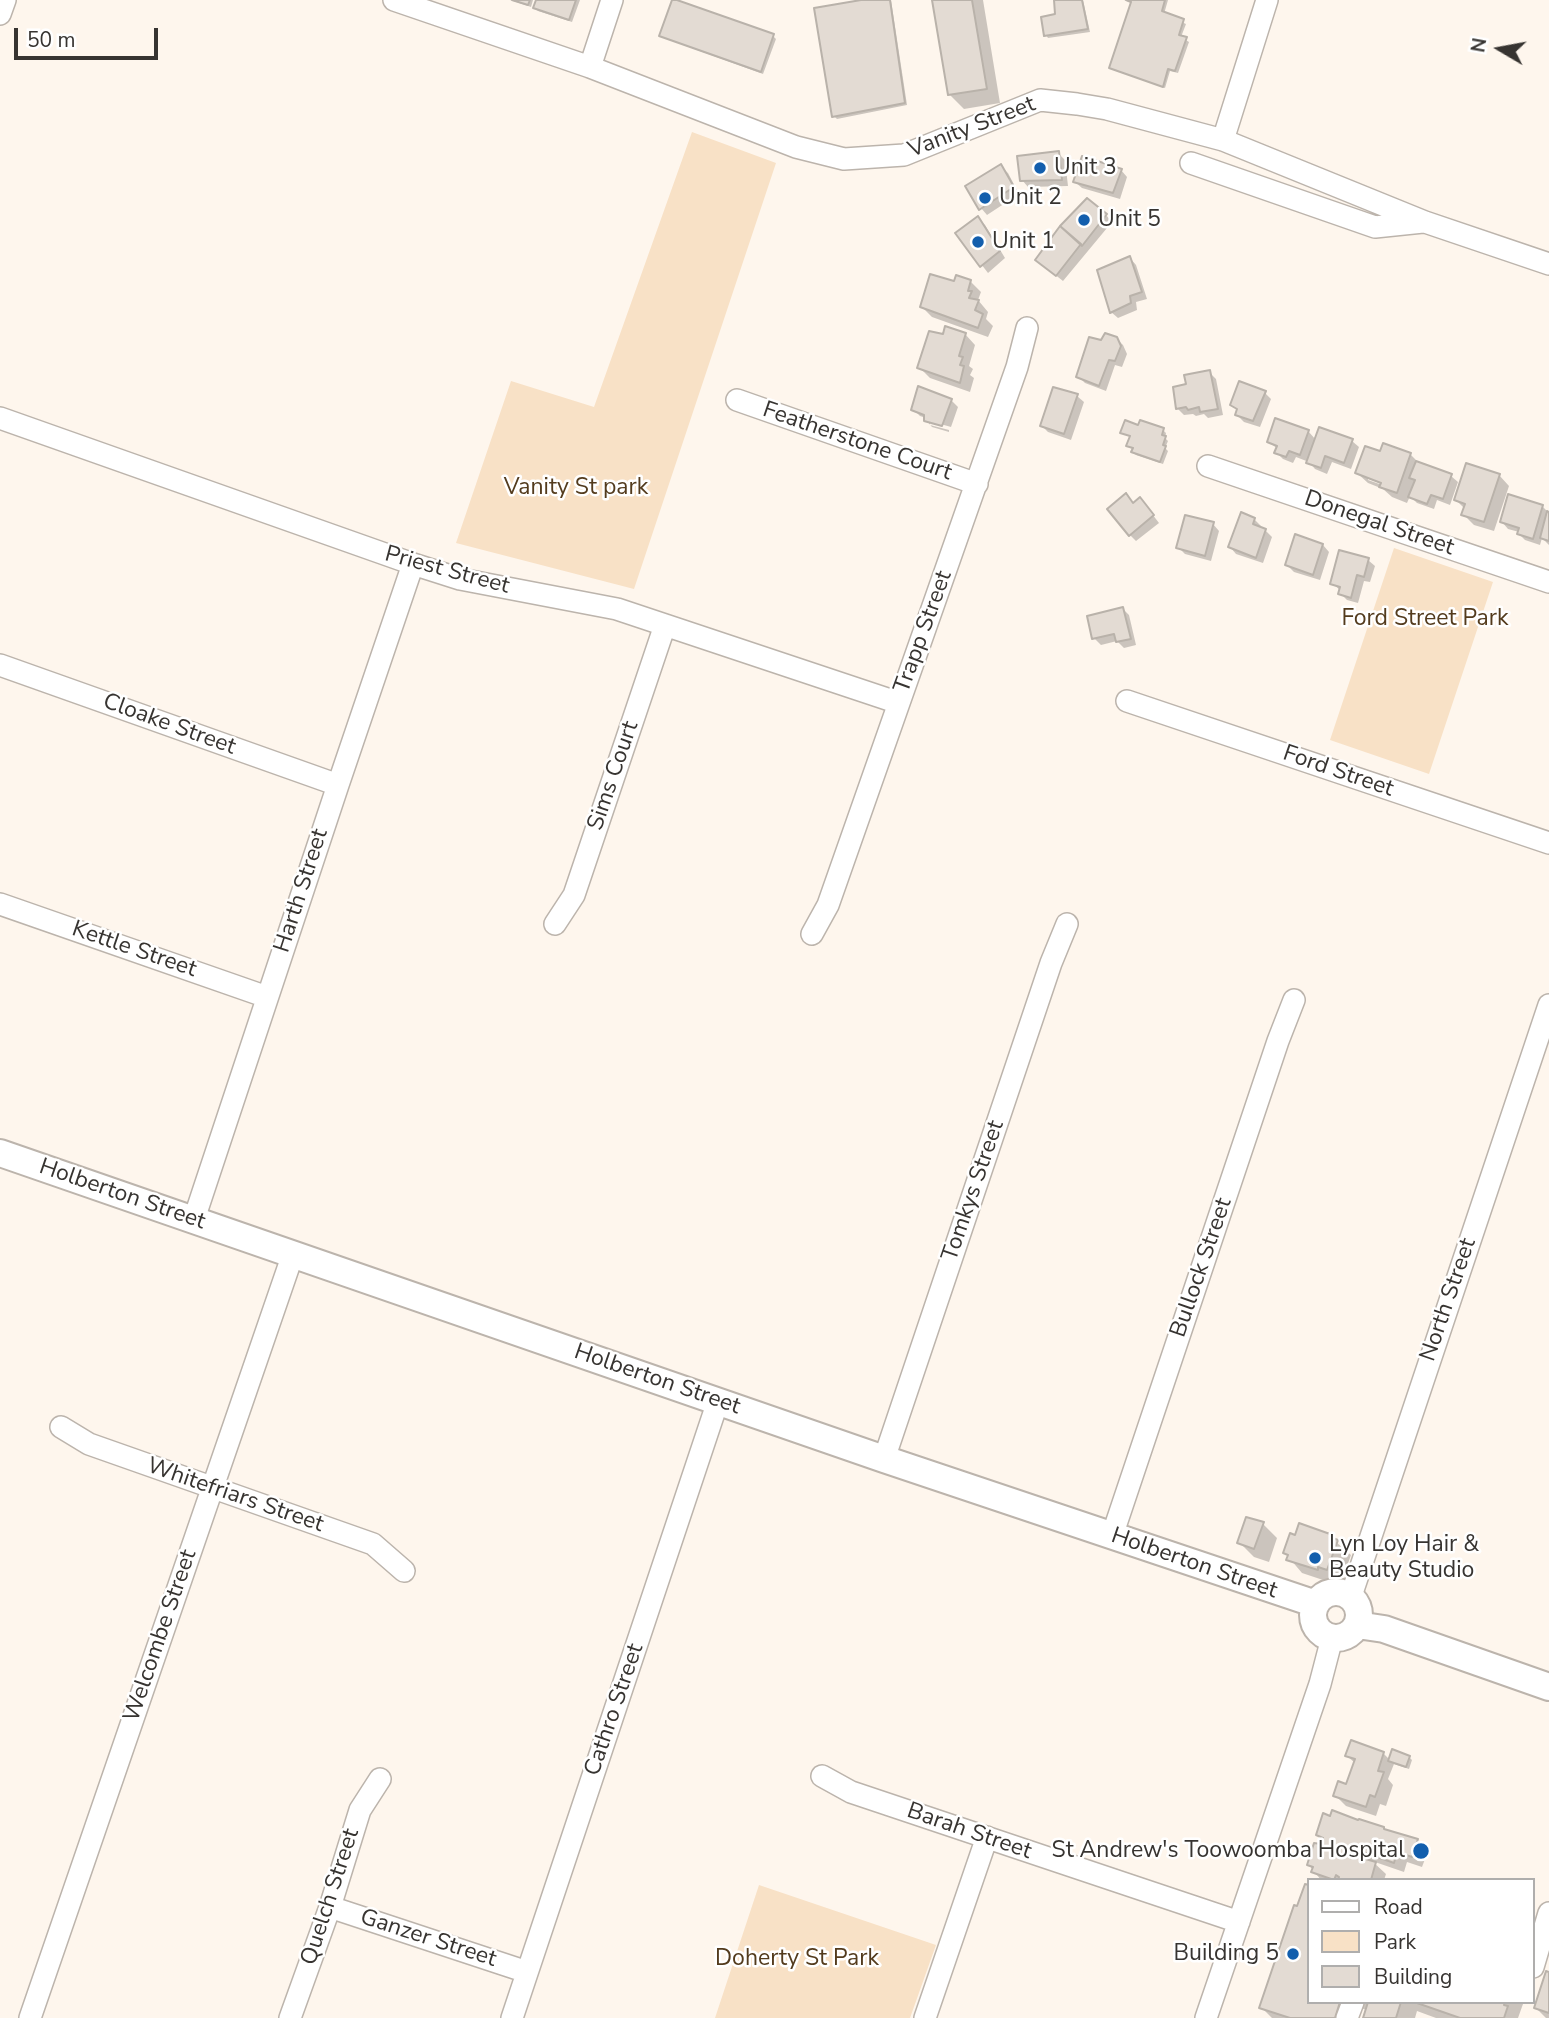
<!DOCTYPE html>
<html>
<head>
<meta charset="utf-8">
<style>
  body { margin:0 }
  #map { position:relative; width:1549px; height:2018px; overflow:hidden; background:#fef6ed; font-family:"Nunito Sans",sans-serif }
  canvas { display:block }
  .legend { position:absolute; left:1307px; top:1878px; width:228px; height:126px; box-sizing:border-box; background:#fff; border:2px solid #afaead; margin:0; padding:9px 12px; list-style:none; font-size:21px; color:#373431 }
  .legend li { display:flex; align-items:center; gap:14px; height:35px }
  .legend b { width:35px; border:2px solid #afaead }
  .north { position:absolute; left:1465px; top:14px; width:70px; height:70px; -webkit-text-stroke:5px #fff; paint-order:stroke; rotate:280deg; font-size:19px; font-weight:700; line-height:28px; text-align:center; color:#373431 }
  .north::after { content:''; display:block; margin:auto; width:24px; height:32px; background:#373431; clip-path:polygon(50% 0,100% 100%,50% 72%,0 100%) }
  .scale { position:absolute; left:14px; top:28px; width:144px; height:32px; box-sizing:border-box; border:4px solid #373431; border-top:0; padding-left:9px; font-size:21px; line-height:24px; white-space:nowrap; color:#373431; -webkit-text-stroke:5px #fff; paint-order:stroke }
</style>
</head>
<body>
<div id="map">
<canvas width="1549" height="2018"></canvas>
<ul class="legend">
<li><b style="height:9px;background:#fff"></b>Road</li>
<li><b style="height:19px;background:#f8e1c6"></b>Park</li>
<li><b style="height:19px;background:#e3dbd3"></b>Building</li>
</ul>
<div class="north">N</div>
<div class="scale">50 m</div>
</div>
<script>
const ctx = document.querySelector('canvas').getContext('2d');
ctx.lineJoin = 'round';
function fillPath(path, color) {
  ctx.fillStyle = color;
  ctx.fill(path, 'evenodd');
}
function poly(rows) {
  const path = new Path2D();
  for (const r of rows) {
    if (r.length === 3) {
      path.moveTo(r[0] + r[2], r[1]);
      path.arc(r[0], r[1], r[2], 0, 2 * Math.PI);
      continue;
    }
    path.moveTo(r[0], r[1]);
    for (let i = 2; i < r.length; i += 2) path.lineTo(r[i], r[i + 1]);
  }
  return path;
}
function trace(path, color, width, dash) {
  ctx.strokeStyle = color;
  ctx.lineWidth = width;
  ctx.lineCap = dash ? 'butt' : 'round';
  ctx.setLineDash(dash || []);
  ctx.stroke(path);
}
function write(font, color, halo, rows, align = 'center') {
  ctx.font = font + ' "Nunito Sans",sans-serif';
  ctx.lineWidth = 5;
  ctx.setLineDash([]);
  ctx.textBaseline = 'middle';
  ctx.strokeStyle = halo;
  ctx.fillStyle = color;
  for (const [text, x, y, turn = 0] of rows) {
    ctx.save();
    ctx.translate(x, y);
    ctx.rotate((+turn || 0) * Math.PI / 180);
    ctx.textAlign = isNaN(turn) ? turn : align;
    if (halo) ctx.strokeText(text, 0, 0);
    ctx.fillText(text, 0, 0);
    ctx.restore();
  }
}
const green = poly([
  [692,132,776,163,634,589,456,543,511,381,594,407],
  [1394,548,1493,582,1429,774,1330,740],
  [759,1885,936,1945,910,2018,715,2018]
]);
const shadow = poly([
  [510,0,533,0,531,7],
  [537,0,580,0,572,22,538,11,535,8],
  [871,0,891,0,907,105,837,119,834,116],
  [934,0,983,0,1000,103,964,109,950,95],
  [1055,0,1083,0,1090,32,1048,38,1046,35,1057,15],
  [1124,0,1168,0,1164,14,1186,24,1181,37,1189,42,1178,73,1170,71,1165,88,1114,70,1111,68,1132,3],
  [661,35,773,36,776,39,763,74,664,38],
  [1058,153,1065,160,1068,186,1028,187,1022,180],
  [1001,167,1008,173,1019,194,987,215,981,208],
  [1121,170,1127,177,1120,199,1082,188,1075,182],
  [1106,215,1112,222,1063,281,1044,266],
  [978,219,985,225,1005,258,988,273,958,234],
  [1130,258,1136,265,1147,299,1136,302,1137,310,1118,318,1111,312],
  [957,277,971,282,981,292,978,300,988,312,986,319,993,326,988,337,932,317,922,307,955,283],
  [965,334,975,345,969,366,973,369,970,375,974,378,970,392,930,378,919,367,944,336],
  [1116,338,1123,345,1127,354,1122,367,1115,365,1106,391,1085,383,1078,376,1102,342],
  [1209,372,1216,379,1223,415,1208,418,1204,414,1196,416,1193,414,1184,415,1178,409],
  [1265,393,1271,399,1260,427,1244,422,1237,415,1238,411,1232,405],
  [1077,396,1084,402,1071,440,1048,432,1042,426],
  [951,400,958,407,951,427,930,421,930,425,949,430,949,432,932,427,926,420,926,418,920,416,913,409],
  [1139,427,1163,430,1166,433,1165,438,1168,441,1165,448,1168,451,1163,464,1136,455,1133,452,1134,450,1128,446,1131,437,1122,432],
  [1308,431,1316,440,1352,441,1359,447,1351,469,1332,462,1327,474,1315,469,1309,462,1296,457,1293,463,1283,459,1276,452,1278,449,1269,442],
  [1384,445,1411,455,1420,464,1451,476,1458,482,1450,505,1437,500,1434,509,1417,503,1410,496,1407,503,1392,497,1383,489,1368,483,1357,473,1381,453],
  [1368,476,1390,484,1388,487,1368,480],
  [1499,475,1509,486,1494,531,1474,525,1463,514,1465,509,1456,500],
  [1134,504,1146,506,1159,523,1136,541,1130,535],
  [1542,506,1549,513,1549,545,1542,538,1540,545,1525,540,1519,534,1519,532,1508,529,1502,522],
  [1254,519,1261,526,1260,528,1265,530,1272,537,1263,563,1236,554,1230,547],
  [1213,524,1219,531,1211,561,1185,554,1178,547],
  [1297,537,1323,545,1329,552,1320,580,1294,572,1287,565],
  [1368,560,1375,566,1370,582,1364,581,1358,603,1347,600,1340,593,1341,591,1332,583],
  [1123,609,1129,615,1136,645,1124,648,1117,641,1101,645,1094,638],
  [1263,1524,1277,1538,1269,1562,1254,1557,1239,1542],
  [1329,1536,1351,1555,1341,1583,1333,1580,1332,1583,1302,1573,1285,1553],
  [1383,1753,1390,1760,1409,1757,1412,1760,1409,1769,1394,1764,1388,1779,1393,1785,1386,1806,1380,1804,1376,1816,1346,1806,1335,1795,1348,1786,1355,1763,1347,1756],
  [1318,1835,1417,1841,1428,1851,1422,1867,1407,1862,1404,1872,1372,1861,1386,1874,1384,1880,1321,1880,1309,1865,1324,1841],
  [1306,1886,1309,1887,1309,2002,1521,2002,1523,2004,1518,2018,1436,2018,1417,2011,1415,2018,1365,2018,1367,2010,1357,2007,1353,2018,1272,2018,1261,2007],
  [1549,1974,1549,2018,1546,2018,1536,2008]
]);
const building = poly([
  [512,0,530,0,528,5,512,0],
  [536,0,576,0,569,20,533,8,536,0],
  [672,0,677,0,774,34,761,72,659,36,672,0],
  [861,0,890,0,905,103,832,117,814,8,861,0],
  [932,0,972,0,987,89,948,95,932,0],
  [1054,0,1082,0,1088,29,1044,36,1041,17,1055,14,1054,0],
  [1126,0,1165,0,1162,11,1184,19,1179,35,1187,37,1175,71,1168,69,1163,87,1109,68,1131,2,1126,0],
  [1059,151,1062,180,1020,181,1017,156,1059,151],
  [1082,156,1122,169,1113,193,1073,182,1082,156],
  [1001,164,1014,187,979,210,965,186,1001,164],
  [1087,198,1107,214,1082,246,1060,226,1087,198],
  [978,216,1000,251,980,267,955,233,978,216],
  [1060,226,1081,244,1056,276,1035,260,1060,226],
  [1130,256,1142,292,1130,296,1131,303,1110,313,1097,270,1130,256],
  [930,274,954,281,956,275,971,280,968,291,972,291,969,298,979,300,975,310,983,314,978,328,920,307,930,274],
  [945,326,966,333,959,356,963,357,960,365,964,366,960,383,917,368,929,331,943,334,945,326],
  [1105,333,1117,337,1121,346,1115,361,1109,360,1099,386,1076,377,1089,337,1101,340,1105,333],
  [1210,370,1218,409,1200,412,1199,407,1188,410,1186,407,1176,409,1173,387,1186,384,1184,375,1210,370],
  [1239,381,1266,391,1253,421,1235,415,1237,409,1230,405,1239,381],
  [918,386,952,399,942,426,924,421,924,415,911,410,918,386],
  [1053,387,1078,394,1064,434,1040,426,1053,387],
  [1275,418,1309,430,1300,455,1289,451,1286,457,1274,453,1277,446,1267,442,1275,418],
  [1125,420,1138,425,1140,420,1164,428,1162,435,1166,436,1163,445,1166,446,1160,462,1131,452,1133,448,1126,446,1130,436,1120,433,1125,420],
  [1319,427,1353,439,1344,463,1325,456,1321,468,1306,463,1319,427],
  [1383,443,1411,453,1397,493,1379,487,1381,483,1355,473,1365,446,1380,451,1383,443],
  [1416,461,1452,474,1443,499,1431,495,1427,504,1408,497,1415,480,1409,478,1416,461],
  [1466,463,1500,474,1484,522,1461,515,1465,504,1454,500,1466,463],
  [1126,493,1133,503,1140,497,1154,515,1129,536,1107,509,1126,493],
  [1508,494,1543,505,1533,539,1517,534,1519,528,1500,522,1508,494],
  [1547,511,1549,512,1549,541,1540,538,1547,511],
  [1241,512,1255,518,1253,524,1266,529,1256,558,1228,547,1241,512],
  [1185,515,1214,522,1205,556,1176,548,1185,515],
  [1295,534,1323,544,1313,575,1285,565,1295,534],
  [1339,550,1369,558,1364,577,1357,575,1351,598,1338,594,1340,587,1330,584,1339,550],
  [1123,607,1131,639,1116,642,1114,634,1092,639,1087,616,1123,607],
  [1246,1517,1264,1522,1254,1549,1237,1543,1246,1517],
  [1299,1523,1330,1534,1330,1537,1338,1540,1327,1570,1318,1567,1318,1570,1286,1560,1288,1555,1283,1553,1290,1533,1295,1535,1299,1523],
  [1351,1740,1384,1752,1378,1771,1384,1772,1375,1797,1370,1795,1366,1807,1333,1796,1338,1781,1346,1784,1355,1759,1345,1756,1351,1740],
  [1392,1749,1410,1756,1406,1767,1388,1761,1392,1749],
  [1332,1810,1358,1820,1359,1819,1384,1827,1384,1829,1418,1839,1412,1857,1397,1852,1394,1863,1363,1852,1362,1858,1376,1862,1371,1880,1338,1880,1339,1877,1336,1875,1334,1880,1311,1872,1313,1867,1307,1865,1314,1843,1321,1844,1323,1838,1316,1835,1323,1813,1330,1816,1332,1810],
  [1305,1884,1309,1885,1309,2002,1340,2002,1335,2018,1290,2018,1259,2008,1294,1905,1297,1906,1305,1884],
  [1546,1971,1549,1972,1549,2013,1534,2008,1546,1971],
  [1368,2002,1401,2002,1396,2018,1363,2018,1368,2002],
  [1414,2002,1505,2002,1504,2005,1508,2006,1504,2018,1460,2018,1414,2002]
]);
const minor = poly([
  [394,0,590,67,796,147,844,159,904,155,1040,100,1077,104,1107,109,1223,140,1425,222,1549,264],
  [0,14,5,0],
  [590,67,612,0],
  [1223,140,1267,0],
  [1191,163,1375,227,1423,222],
  [737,400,977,484],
  [0,418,413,564,460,579,617,609,899,703],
  [1208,466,1549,582],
  [0,665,338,785],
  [1127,701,1549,843],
  [0,904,267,997],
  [555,924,574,895,665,625],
  [812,934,828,905,1017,367,1027,328],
  [194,1219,338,785,413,564],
  [61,1427,89,1444,373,1544,404,1571],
  [884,1459,1051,963,1067,924],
  [1112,1536,1278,1041,1294,1000],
  [1351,1596,1549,1005],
  [822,1776,851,1792,1239,1922],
  [330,1907,527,1972],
  [1533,1967,1549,1913],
  [30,2018,293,1254],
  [290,2018,330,1907,360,1810,380,1779],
  [512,2018,718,1401],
  [925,2018,987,1837],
  [1206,2018,1320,1684,1332,1638],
  [1347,2018,1353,2002]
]);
const major = poly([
  [0,1153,884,1459,1316,1604],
  [1336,1615,23],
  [1357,1625,1384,1629,1549,1687]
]);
const markers = [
  [1040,168,7,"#125ead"],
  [985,198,7,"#125ead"],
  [1084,220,7,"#125ead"],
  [978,242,7,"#125ead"],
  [1315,1558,7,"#125ead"],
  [1421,1851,9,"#125ead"],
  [1293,1954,7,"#125ead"]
];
const streetNames = [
  ["Vanity Street",972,128,-21],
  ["Featherstone Court",857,442,19],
  ["Donegal Street",1379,524,19],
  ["Priest Street",447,571,15],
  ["Trapp Street",924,632,-70],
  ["Cloake Street",169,725,20],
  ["Ford Street",1338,772,19],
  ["Sims Court",614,776,-71],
  ["Harth Street",302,891,-72],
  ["Kettle Street",134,950,19],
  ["Tomkys Street",974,1191,-71],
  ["Holberton Street",122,1195,19],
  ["Bullock Street",1202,1268,-71],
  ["North Street",1449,1300,-71],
  ["Holberton Street",657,1380,19],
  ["Whitefriars Street",235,1496,19],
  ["Holberton Street",1194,1564,19],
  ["Welcombe Street",161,1636,-71],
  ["Cathro Street",615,1710,-71],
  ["Barah Street",969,1832,19],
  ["Quelch Street",331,1897,-72],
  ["Ganzer Street",428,1939,18]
];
const poiNames = [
  ["Unit 3",1054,168],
  ["Unit 2",999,198],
  ["Unit 5",1098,220],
  ["Unit 1",992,242],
  ["Lyn Loy Hair &",1329,1545],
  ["Beauty Studio",1329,1571],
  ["St Andrew's Toowoomba Hospital",1405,1851,"right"],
  ["Building 5",1279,1954,"right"]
];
const parkNames = [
  ["Vanity St park",576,488],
  ["Ford Street Park",1425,619],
  ["Doherty St Park",797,1959]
];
fillPath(green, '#f8e1c6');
fillPath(shadow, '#0003');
fillPath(building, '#e3dbd3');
trace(building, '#b9b2aa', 2);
trace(minor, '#bcb4ac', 24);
trace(major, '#bcb4ac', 30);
trace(minor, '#fff', 21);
trace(major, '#fff', 26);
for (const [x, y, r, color] of markers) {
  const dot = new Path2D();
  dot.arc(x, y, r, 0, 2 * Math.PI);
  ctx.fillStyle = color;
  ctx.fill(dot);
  trace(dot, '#fff', 2.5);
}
write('23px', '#373431', '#fff', streetNames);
write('23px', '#373431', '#fff', poiNames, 'left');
write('23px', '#533b1d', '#fff', parkNames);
</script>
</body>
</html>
